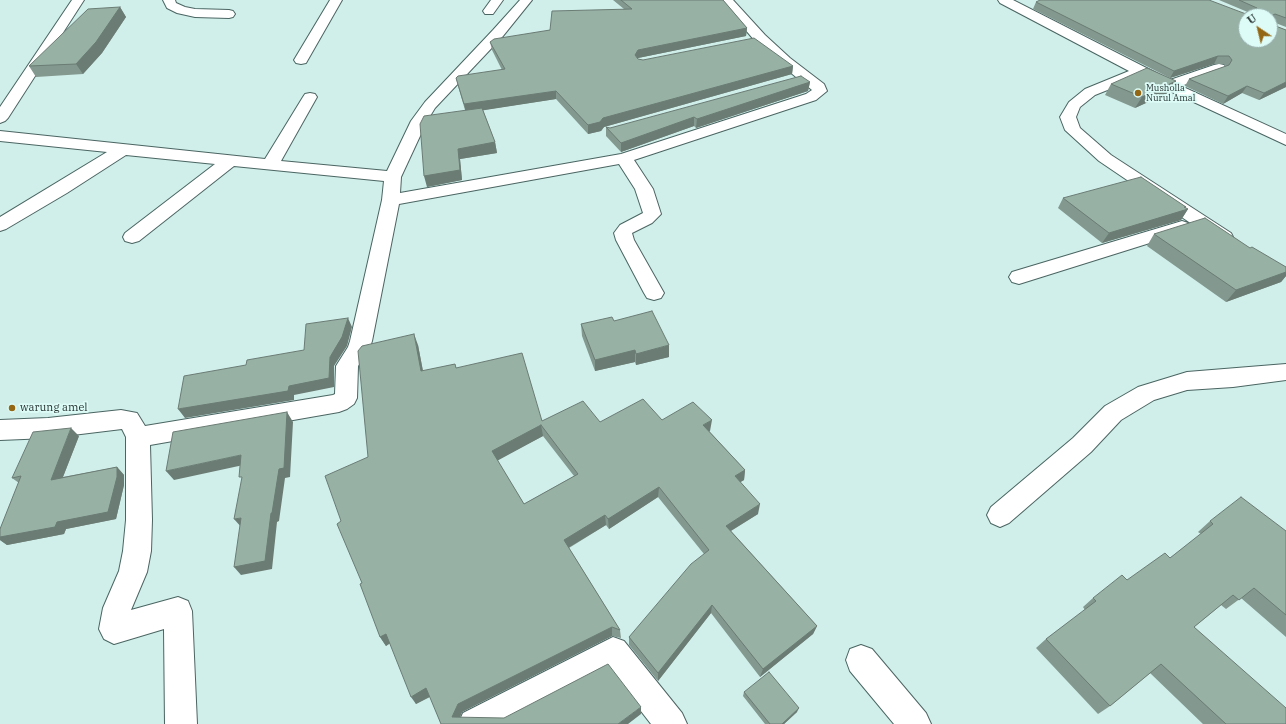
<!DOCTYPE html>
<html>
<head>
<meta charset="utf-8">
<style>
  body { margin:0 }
  #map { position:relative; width:1286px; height:724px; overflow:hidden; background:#d0eeea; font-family:"IBM Plex Serif",serif }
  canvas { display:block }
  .north { position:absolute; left:1238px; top:8px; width:40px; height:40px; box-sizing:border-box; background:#ddfcf7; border:1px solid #95aca9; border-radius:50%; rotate:325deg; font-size:11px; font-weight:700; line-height:16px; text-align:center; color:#293533 }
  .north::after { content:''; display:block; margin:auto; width:14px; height:18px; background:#946714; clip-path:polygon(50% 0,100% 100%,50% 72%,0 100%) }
</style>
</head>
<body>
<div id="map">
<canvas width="1286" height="724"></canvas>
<div class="north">U</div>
</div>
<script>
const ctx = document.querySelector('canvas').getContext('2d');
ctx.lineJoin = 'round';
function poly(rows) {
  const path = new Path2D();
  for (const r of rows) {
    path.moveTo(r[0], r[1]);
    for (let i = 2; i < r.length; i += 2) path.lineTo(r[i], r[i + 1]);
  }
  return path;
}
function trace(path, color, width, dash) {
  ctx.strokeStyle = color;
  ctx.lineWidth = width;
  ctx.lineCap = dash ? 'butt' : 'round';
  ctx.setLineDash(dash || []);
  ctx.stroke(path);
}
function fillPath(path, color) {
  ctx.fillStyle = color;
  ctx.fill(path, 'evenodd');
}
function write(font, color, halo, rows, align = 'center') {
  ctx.font = font + ' "IBM Plex Serif",serif';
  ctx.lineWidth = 3.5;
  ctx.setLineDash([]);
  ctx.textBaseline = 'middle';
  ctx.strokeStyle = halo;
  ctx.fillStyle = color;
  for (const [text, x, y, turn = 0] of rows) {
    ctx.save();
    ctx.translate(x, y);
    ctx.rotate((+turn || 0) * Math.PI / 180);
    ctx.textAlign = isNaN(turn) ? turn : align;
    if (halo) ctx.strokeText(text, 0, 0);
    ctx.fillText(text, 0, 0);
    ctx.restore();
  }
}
const street = poly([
  [72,0,84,0,8,118,5,121,0,123,0,107,72,0],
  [163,0,175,0,176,3,185,7,195,9,229,10,233,11,235,14,233,17,229,18,195,17,177,13,167,8,163,0],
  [330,0,342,0,306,63,301,64,296,63,294,60,330,0],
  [491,0,503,0,493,14,485,14,483,11,491,0],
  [520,0,532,0,503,36,435,108,427,121,401,177,400,193,621,154,806,94,812,90,780,64,755,41,720,0,733,0,765,35,790,58,824,84,827,91,816,100,634,160,653,189,661,214,652,223,632,233,634,240,664,293,661,298,654,300,647,298,644,293,616,240,614,233,620,225,643,213,635,189,619,164,399,204,372,341,369,350,358,366,357,398,354,404,347,409,339,412,150,445,152,520,151,551,147,572,131,610,178,597,188,601,192,611,197,724,165,724,164,629,114,644,104,639,99,629,103,608,119,571,123,551,126,520,126,437,122,429,48,438,0,440,0,420,48,418,121,410,137,413,145,426,333,395,335,394,336,366,348,347,350,341,382,200,384,181,234,166,139,241,132,243,125,241,123,237,125,233,215,164,126,155,67,193,6,229,0,231,0,217,107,152,0,141,0,131,265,159,303,97,305,94,310,93,315,94,317,97,281,161,387,171,411,121,425,102,493,30,520,0],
  [998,0,1013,0,1170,80,1214,65,1219,64,1224,65,1226,68,1224,71,1181,86,1286,134,1286,145,1140,77,1095,95,1080,107,1076,117,1080,128,1111,155,1231,233,1233,237,1231,241,1224,243,1217,241,1099,161,1065,130,1060,117,1069,102,1085,89,1129,71,1000,3,998,0],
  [1182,221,1188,223,1191,227,1188,231,1019,284,1012,282,1009,277,1012,272,1182,221],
  [1286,364,1286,380,1233,387,1187,390,1154,400,1121,420,1091,452,1009,523,1000,527,991,523,987,515,991,507,1073,438,1105,406,1138,387,1187,372,1286,364],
  [613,637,624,641,682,713,687,724,651,724,609,670,507,724,458,724,463,713,613,637],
  [861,645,872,649,926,713,931,724,894,724,850,671,846,660,850,649,861,645]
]);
const wall = poly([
  [613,0,723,0,747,28,746,36,638,58,638,59,643,60,793,66,792,74,604,127,601,131,588,134,556,99,483,110,495,142,497,153,460,159,462,180,427,187,465,110,458,86,456,78,502,70,492,50,490,42,550,30,624,9],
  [1219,0,1286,0,1286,27,1273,22,1273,25,1286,30,1286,87,1259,100,1242,93,1223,104,1185,86,1189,79,1226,66,1224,64,1214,64,1170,78,1033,9,1036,2,1249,15,1250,13],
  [120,7,126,17,102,53,83,74,36,77,29,66],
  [1176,81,1170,92,1135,108,1105,95,1111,84],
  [810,82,808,91,696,128,694,126,621,152,606,136,606,127,610,128],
  [1063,198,1188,209,1181,220,1102,243,1058,208],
  [1154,234,1250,248,1286,267,1286,276,1281,282,1226,302,1147,246],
  [614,321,669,357,636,365,635,362,595,371,582,336,581,324],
  [418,345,423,371,455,364,456,368,542,421,600,422,662,420,710,431,709,431,745,470,744,480,740,482,758,514,731,531,817,626,813,634,760,677,711,613,658,681,629,645,629,637,704,554,658,497,609,529,606,525,569,548,620,630,621,638,612,636,462,712,460,718,504,718,641,714,441,724,430,697,416,704,390,643,386,646,380,637,362,583,341,521,368,457],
  [543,436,574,476,524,504,497,460],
  [79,436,63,477,117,467,124,475,124,485,116,519,66,529,64,534,7,545,0,540,0,529,19,483,12,478],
  [1210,521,1286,531,1286,637,1241,598,1226,609,1221,605,1194,627,1286,724,1203,724,1150,673,1110,706,1098,714,1036,648,1046,639,1085,610,1083,607,1093,598,1127,580,1170,558,1201,534,1198,532],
  [744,692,797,712,784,724,765,724,743,696]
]);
const shadedWall = poly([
  [120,7,126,17,102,53,83,74,76,64],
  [747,28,746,36,638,58,635,63,635,55,638,50],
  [1218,56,1214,64,1170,78,1174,71],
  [793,66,792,74,604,127,601,131,588,134,588,125,603,118],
  [1176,81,1170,92,1135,108,1142,97],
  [810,82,808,91,696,128,697,119],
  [1286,82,1286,87,1259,100,1264,93],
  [1247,86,1242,93,1223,104,1228,96],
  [556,91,556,99,466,113,464,104],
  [694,117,694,126,621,152,621,143],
  [495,142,497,153,460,159,462,180,427,187,424,176,458,149],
  [1186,207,1183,211,1188,209,1181,220,1102,243,1109,233],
  [1286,272,1286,276,1281,282,1226,302,1236,290],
  [348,318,352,327,347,346,334,366,334,387,294,395,294,400,185,418,178,409,289,386,330,357],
  [414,334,418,345,425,382,421,371],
  [669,345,669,357,636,365,636,354],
  [635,350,635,362,595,371,595,360],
  [287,412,293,422,290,477,285,478,279,521,277,522,272,569,241,575,234,567,271,513],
  [712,420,710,431,702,436,703,425],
  [541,425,543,436,495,462,492,451],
  [71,428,79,436,59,487,51,480],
  [241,455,248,464,174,480,166,471],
  [117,467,124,475,124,485,116,519,66,529,64,534,7,545,0,540,0,537],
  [745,470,744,480,734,486,735,476],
  [659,487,658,497,609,529,608,519],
  [760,504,758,514,724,535,726,526],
  [605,515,606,525,566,549,564,540],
  [241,518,242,528,234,519],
  [712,605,711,613,658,681,658,673],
  [817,626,813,634,760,677,763,669],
  [612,627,612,636,462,712,457,724,452,717,458,704],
  [386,634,392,642,386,646,380,637],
  [426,688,431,696,416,704,411,697],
  [641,707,641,714,628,724,618,724],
  [799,708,797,712,784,724,782,724]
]);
const building = poly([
  [621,0,723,0,747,28,638,50,635,55,638,59,643,60,754,38,793,66,603,118,600,122,588,125,556,91,464,104,456,78,458,76,505,69,490,42,494,39,550,30,552,11,632,9,621,0],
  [1040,0,1209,0,1246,14,1251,15,1252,11,1257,10,1257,8,1239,0,1286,0,1286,18,1275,14,1273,15,1273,25,1286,30,1286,82,1264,93,1247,86,1228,96,1189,79,1229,65,1232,60,1229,56,1218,56,1174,71,1036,2,1040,0],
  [1246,16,1270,16,1270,40,1246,40,1246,16],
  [120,7,96,42,76,64,29,66,88,9,120,7],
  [1147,68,1176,81,1142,97,1111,84,1147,68],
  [801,76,810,82,697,119,694,117,621,143,606,127,610,128,801,76],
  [482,108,495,142,458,149,460,170,424,176,420,124,424,116,482,108],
  [1141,177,1186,207,1184,207,1188,209,1109,233,1063,198,1141,177],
  [1205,218,1250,248,1252,247,1286,267,1286,272,1236,290,1154,234,1205,218],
  [652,311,669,345,636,354,635,350,595,360,581,324,612,317,614,321,652,311],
  [348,318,342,337,330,357,329,378,289,386,288,391,178,409,184,376,246,365,247,360,304,350,306,324,348,318],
  [414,334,421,371,455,364,456,368,522,353,542,421,583,401,600,422,643,399,662,420,693,402,712,420,703,425,745,470,735,476,760,504,726,526,817,626,763,669,712,605,658,673,629,637,691,564,709,550,659,487,608,519,605,515,564,540,620,630,612,627,458,704,452,717,504,718,608,664,641,707,618,724,441,724,426,688,411,697,386,634,380,637,360,584,362,583,337,524,341,521,325,476,368,457,358,351,362,346,414,334],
  [541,425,578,474,524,504,492,451,541,425],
  [287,412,284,468,279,469,272,513,271,513,265,561,234,567,241,518,234,519,242,477,239,477,241,455,166,471,173,432,287,412],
  [71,428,51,480,117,467,117,477,108,512,57,522,55,527,0,537,0,529,21,476,12,478,33,432,71,428],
  [1241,497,1286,531,1286,615,1254,588,1239,600,1233,595,1194,627,1286,708,1286,724,1226,724,1161,664,1110,706,1046,639,1096,601,1093,598,1122,575,1127,580,1165,553,1170,558,1213,524,1210,521,1241,497],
  [769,672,799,708,782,724,770,724,744,692,769,672]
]);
const markers = [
  [1138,93,4,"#946714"],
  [12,408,4,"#946714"]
];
const farPoinames = [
  ["Musholla",1146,88],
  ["Nurul Amal",1146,98]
];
const poiNames = [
  ["warung amel",20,408]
];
trace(street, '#4a6562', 2);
fillPath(street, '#fff');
fillPath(wall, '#83988e');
fillPath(shadedWall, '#6a7c74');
fillPath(building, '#98b1a5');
trace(building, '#6a7c74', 1);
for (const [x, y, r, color] of markers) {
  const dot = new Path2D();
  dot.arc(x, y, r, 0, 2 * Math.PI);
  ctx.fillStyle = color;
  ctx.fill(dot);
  trace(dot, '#ddfcf7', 1.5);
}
write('9px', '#293533', '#ddfcf7', farPoinames, 'left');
write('11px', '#293533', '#ddfcf7', poiNames, 'left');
</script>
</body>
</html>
